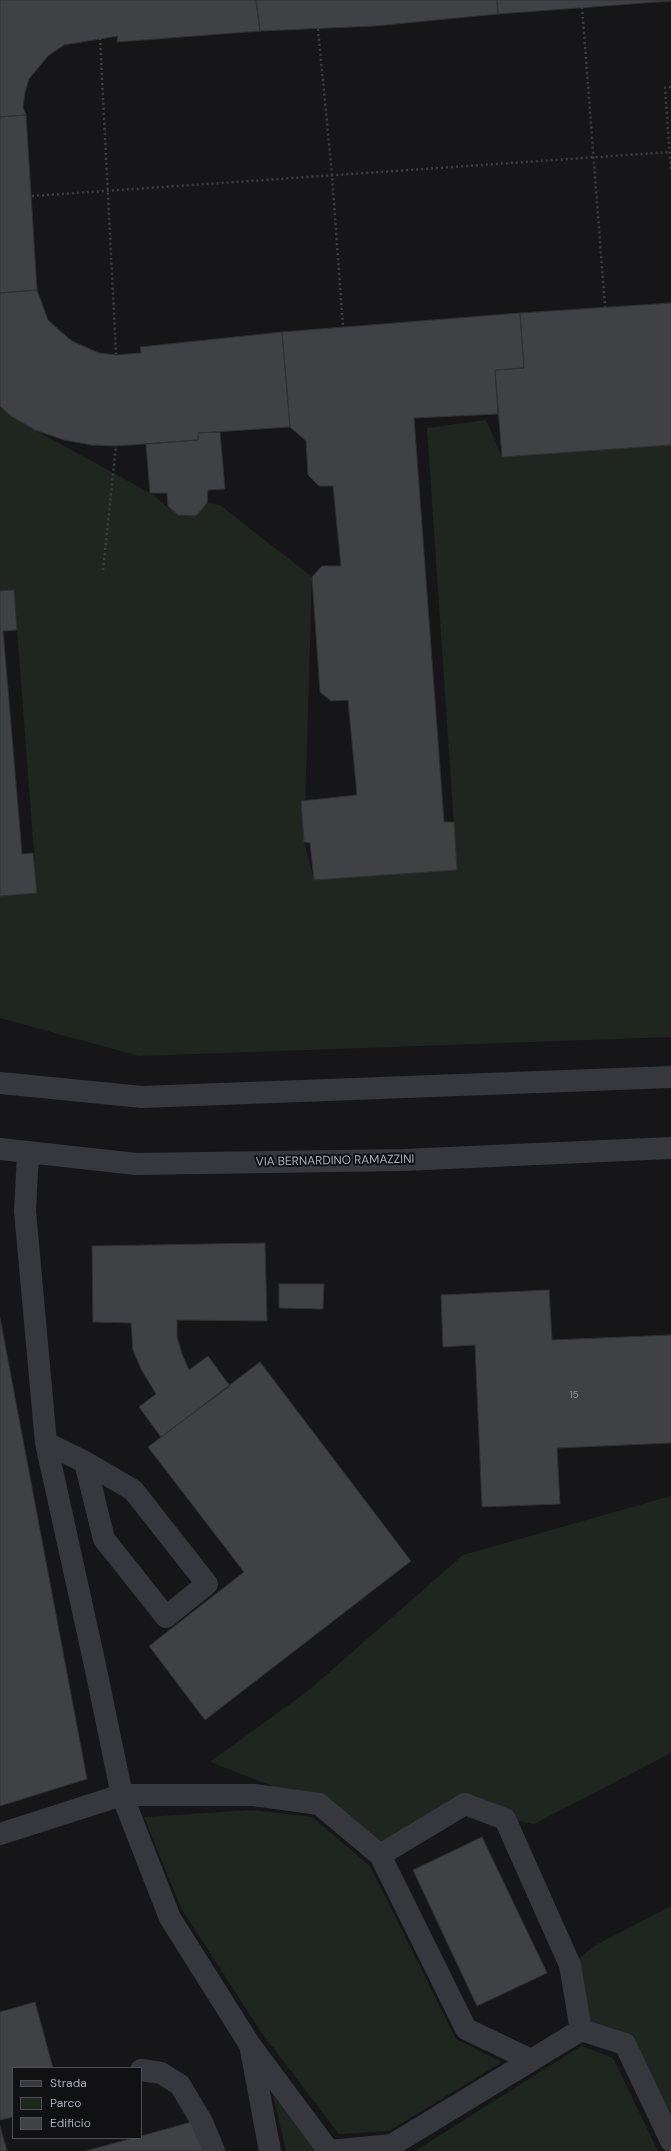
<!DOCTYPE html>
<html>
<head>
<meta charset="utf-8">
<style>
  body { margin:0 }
  #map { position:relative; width:671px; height:2151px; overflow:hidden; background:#161618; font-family:"DM Sans",sans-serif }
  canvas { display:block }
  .legend { position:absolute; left:12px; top:2067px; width:130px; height:72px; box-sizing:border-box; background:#111113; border:1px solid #4d4f55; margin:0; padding:5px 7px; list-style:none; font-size:12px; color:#a8adb8 }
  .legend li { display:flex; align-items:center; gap:8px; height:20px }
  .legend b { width:20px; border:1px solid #4d4f55 }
</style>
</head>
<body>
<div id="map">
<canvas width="671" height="2151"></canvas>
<ul class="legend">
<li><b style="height:5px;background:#37383d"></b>Strada</li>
<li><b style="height:11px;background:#1e261f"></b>Parco</li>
<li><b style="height:11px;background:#404145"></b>Edificio</li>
</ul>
</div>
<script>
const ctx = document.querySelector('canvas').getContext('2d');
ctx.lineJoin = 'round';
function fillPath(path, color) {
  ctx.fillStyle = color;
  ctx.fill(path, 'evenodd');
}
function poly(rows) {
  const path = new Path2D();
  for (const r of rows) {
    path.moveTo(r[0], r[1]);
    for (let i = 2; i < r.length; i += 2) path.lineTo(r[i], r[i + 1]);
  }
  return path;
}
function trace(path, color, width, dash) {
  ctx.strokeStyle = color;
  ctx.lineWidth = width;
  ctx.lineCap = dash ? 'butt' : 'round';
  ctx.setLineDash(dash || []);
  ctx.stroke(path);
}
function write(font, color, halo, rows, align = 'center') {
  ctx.font = font + ' "DM Sans",sans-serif';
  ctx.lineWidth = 4;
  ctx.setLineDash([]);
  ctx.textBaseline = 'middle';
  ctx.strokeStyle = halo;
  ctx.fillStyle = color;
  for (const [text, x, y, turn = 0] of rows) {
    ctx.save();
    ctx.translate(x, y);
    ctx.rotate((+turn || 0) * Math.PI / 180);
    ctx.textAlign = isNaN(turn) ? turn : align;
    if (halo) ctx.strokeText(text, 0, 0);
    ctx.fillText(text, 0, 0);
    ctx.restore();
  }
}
const green = poly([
  [0,403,35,430,150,493,178,515,196,516,207,503,220,505,312,577,304,842,314,880,457,870,427,428,486,420,502,457,671,445,671,1037,139,1056,0,1018,0,896,37,893,14,590,0,592],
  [671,1496,671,1753,534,1824,505,1819,465,1804,380,1855,319,1804,210,1762,309,1690,463,1555],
  [253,1810,312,1817,370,1866,456,2039,502,2062,389,2131,339,2134,261,2032,181,1908,144,1817],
  [671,1906,671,2141,625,2045,581,2030,570,1965,596,1945],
  [581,2046,613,2058,658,2151,415,2151],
  [273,2095,317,2151,286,2151]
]);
const building = poly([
  [0,0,256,0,260,31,117,42,118,36,64,45,48,56,29,79,25,92,23,107,26,115,0,117,0,0],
  [256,0,497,0,498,14,375,26,260,31,256,0],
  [497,0,671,0,671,1,498,14,497,0],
  [26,115,37,290,0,293,0,117,26,115],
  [37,290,48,320,59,330,72,341,99,353,116,355,141,353,140,347,282,332,290,427,198,433,198,440,116,446,91,445,64,440,35,430,11,416,0,406,0,293,37,290],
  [671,303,671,445,502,457,495,370,524,368,520,313,671,303],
  [520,313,524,368,495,370,498,414,414,418,444,822,454,822,457,870,314,880,310,843,304,842,301,801,357,795,348,700,331,701,320,692,312,577,322,566,341,566,333,486,319,486,308,475,306,441,290,427,282,332,520,313],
  [220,432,225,489,208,490,207,503,196,516,178,515,168,506,167,493,150,493,146,444,198,440,198,433,220,432],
  [14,590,17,630,3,631,22,854,33,853,37,893,0,896,0,591,14,590],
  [265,1243,267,1321,177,1320,177,1337,182,1354,189,1370,208,1356,230,1386,161,1437,139,1407,156,1394,141,1369,133,1350,131,1323,93,1322,92,1246,265,1243],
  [279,1284,324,1284,323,1309,279,1308,279,1284],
  [549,1290,552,1340,671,1335,671,1443,557,1448,560,1504,482,1507,475,1345,443,1347,441,1295,549,1290],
  [0,1318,87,1779,0,1806,0,1318],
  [260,1362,411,1561,205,1720,149,1646,244,1572,148,1447,260,1362],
  [482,1837,547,1973,477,2006,413,1870,482,1837],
  [35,2002,53,2068,13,2068,13,2117,0,2120,0,2012,35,2002],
  [195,2121,203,2151,86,2151,133,2138,141,2138,141,2136,195,2121],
  [0,2126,7,2151,0,2151,0,2126]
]);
const path = poly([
  [582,7,605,307],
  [318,29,332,175,343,327],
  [100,38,116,354],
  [671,87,665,88,671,171],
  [32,196,670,152],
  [103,570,116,446]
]);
const minor = poly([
  [0,1083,142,1097,671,1077],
  [0,1149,136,1164,404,1160,671,1148],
  [46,1443,85,1462,104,1539,166,1617,207,1584,133,1490,85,1462],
  [0,1834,122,1795,254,1795,319,1804,380,1855,465,1804,505,1819,570,1965,581,2030,392,2145,329,2151,250,2045,170,1918,122,1795,93,1656,46,1443,25,1211,28,1153],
  [380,1855,466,2029,531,2060],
  [581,2030,625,2044,671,2141],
  [251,2050,270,2151],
  [141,2070,161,2073,180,2085,202,2122,214,2151]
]);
const numberNames = [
  ["15",574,1395]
];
const streetNames = [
  ["VIA BERNARDINO RAMAZZINI",335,1161,-1]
];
fillPath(green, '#1e261f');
fillPath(building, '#404145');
trace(building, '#303034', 1);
trace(path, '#3d3f44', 2.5, [2, 3]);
trace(minor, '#37383d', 22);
write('10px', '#8e929b', null, numberNames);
write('12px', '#a8adb8', '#111113', streetNames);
</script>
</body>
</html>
